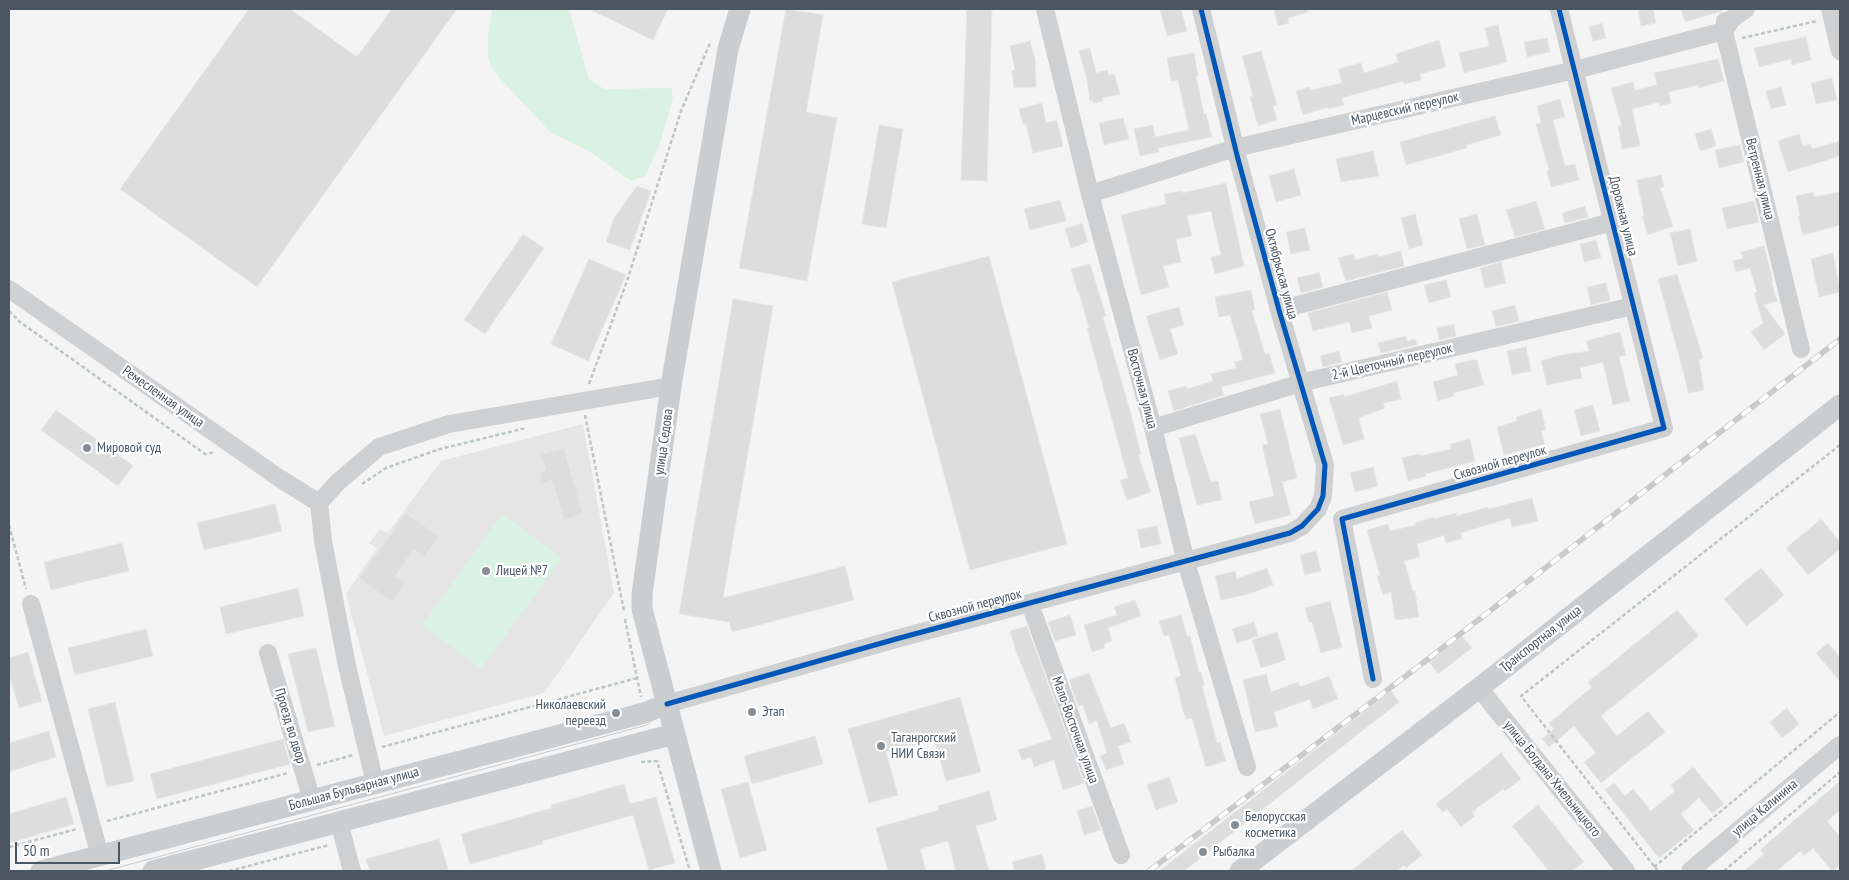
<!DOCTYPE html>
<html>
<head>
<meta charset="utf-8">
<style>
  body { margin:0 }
  #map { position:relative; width:1849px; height:880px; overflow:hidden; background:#f4f4f4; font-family:"PT Sans Narrow",sans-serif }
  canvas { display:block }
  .frame { position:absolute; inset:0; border:10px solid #4a5661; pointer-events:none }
  .scale { position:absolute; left:15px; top:842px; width:105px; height:22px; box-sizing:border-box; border:2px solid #4a5661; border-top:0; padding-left:6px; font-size:15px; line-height:18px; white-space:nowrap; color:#4a5661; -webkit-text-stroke:4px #fff; paint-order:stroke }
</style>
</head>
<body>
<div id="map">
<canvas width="1849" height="880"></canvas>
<div class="frame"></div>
<div class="scale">50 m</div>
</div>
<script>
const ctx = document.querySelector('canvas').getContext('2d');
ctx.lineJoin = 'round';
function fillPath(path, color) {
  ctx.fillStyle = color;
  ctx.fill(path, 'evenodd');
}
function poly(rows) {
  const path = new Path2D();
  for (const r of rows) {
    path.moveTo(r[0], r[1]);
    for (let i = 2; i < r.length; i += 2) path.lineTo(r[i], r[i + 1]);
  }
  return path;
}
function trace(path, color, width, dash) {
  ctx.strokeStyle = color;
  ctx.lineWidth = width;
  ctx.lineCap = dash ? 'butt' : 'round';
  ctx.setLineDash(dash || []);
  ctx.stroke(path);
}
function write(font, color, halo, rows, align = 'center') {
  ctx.font = font + ' "PT Sans Narrow",sans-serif';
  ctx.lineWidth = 4.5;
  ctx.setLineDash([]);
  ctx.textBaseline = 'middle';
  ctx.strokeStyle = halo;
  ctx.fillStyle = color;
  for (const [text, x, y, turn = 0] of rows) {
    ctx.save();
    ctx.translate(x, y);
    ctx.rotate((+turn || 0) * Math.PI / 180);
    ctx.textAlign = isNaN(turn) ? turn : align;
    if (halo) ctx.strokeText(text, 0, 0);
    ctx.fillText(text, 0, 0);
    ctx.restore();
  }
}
const education = poly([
  [583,424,614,593,544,693,384,736,346,594,377,548,369,543,380,529,388,533,441,461]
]);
const green = poly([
  [492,9,569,9,589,79,604,89,671,88,673,96,668,117,659,146,645,176,631,181,589,151,550,132,508,87,492,69,488,56,488,37],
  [502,514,562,558,481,669,422,625]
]);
const building = poly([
  [249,9,290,9,357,57,392,9,457,9,257,287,120,189,249,9],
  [589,9,668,9,653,40,589,9],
  [786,9,823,15,806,112,837,118,807,281,739,268,786,9],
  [967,9,992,9,987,181,961,180,967,9],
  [1160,9,1181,9,1187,31,1167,36,1160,9],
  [1274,9,1307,9,1308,12,1288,18,1289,23,1278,26,1274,9],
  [1638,9,1653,9,1656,23,1641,26,1638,9],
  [1681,9,1721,9,1722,11,1685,22,1681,9],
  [1602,23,1606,38,1593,41,1589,27,1602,23],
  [1498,25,1507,62,1464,73,1459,53,1489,46,1485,28,1498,25],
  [1806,37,1811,60,1792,65,1791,59,1759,67,1754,48,1806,37],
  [1547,38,1550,52,1527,57,1524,42,1547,38],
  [1439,40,1446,67,1420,74,1421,80,1404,84,1403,81,1342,98,1344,105,1328,109,1328,107,1303,115,1296,91,1310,87,1311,90,1342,83,1338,69,1361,63,1364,73,1398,62,1396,54,1439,40],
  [1030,41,1035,59,1036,87,1014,88,1012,71,1015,70,1010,46,1030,41],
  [1090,48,1096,73,1107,70,1109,75,1114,74,1120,94,1102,98,1103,101,1094,103,1093,101,1090,101,1087,80,1079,51,1090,48],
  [1261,51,1277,105,1273,106,1277,120,1258,126,1250,97,1253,96,1242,56,1261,51],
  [1194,53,1198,76,1196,76,1204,114,1206,114,1212,137,1158,148,1159,152,1140,156,1134,129,1153,125,1155,137,1189,130,1178,80,1171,81,1167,58,1194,53],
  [1718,59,1724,81,1698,88,1698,85,1669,92,1671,103,1660,106,1659,102,1632,109,1640,146,1622,149,1618,126,1622,126,1611,88,1633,82,1635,90,1657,85,1654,73,1718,59],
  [1832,78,1837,100,1816,104,1811,83,1832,78],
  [1781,87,1786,105,1771,109,1766,91,1781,87],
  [1560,99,1565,117,1553,120,1565,166,1575,164,1579,180,1551,187,1547,171,1549,170,1536,124,1541,123,1537,106,1560,99],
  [1042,103,1046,123,1057,120,1063,146,1033,153,1026,124,1023,124,1019,109,1042,103],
  [1495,116,1501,135,1466,145,1467,148,1406,165,1400,142,1495,116],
  [1123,118,1129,139,1104,145,1099,123,1123,118],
  [879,125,903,129,886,228,862,224,879,125],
  [1711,129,1716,146,1700,151,1695,134,1711,129],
  [1799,134,1803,146,1810,144,1812,149,1840,141,1840,156,1788,172,1778,141,1799,134],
  [1740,145,1744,162,1719,168,1715,150,1740,145],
  [1373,151,1379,176,1341,182,1336,159,1373,151],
  [1294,169,1301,195,1276,202,1269,176,1294,169],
  [1661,175,1664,187,1660,188,1673,226,1648,235,1642,216,1644,215,1637,180,1661,175],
  [1226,183,1244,266,1215,274,1211,257,1221,255,1211,211,1187,216,1192,236,1176,239,1181,262,1163,266,1169,287,1141,295,1121,215,1166,204,1164,194,1182,191,1182,193,1226,183],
  [637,186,651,191,630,250,606,242,614,218,637,186],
  [1813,192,1814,197,1840,192,1840,225,1803,235,1798,216,1800,216,1796,196,1813,192],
  [1060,200,1066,221,1030,230,1024,209,1060,200],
  [1536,201,1545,229,1515,237,1506,210,1536,201],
  [1754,201,1759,222,1727,229,1722,208,1754,201],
  [1585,206,1588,217,1565,223,1562,213,1585,206],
  [1415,214,1423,245,1409,249,1401,218,1415,214],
  [1477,214,1485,245,1467,249,1459,219,1477,214],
  [1082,223,1088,242,1071,248,1065,229,1082,223],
  [1305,228,1310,250,1291,254,1286,232,1305,228],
  [1690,229,1697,261,1678,266,1670,233,1690,229],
  [523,234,544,248,485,334,464,320,523,234],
  [1596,240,1601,258,1584,262,1580,244,1596,240],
  [1764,246,1773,281,1771,281,1777,301,1764,305,1785,334,1764,350,1751,332,1763,323,1754,293,1757,292,1750,268,1736,272,1733,261,1743,258,1741,252,1764,246],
  [1401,251,1404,266,1346,281,1338,258,1353,254,1355,260,1377,254,1378,257,1401,251],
  [1833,253,1840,292,1819,297,1811,259,1833,253],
  [989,256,1067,544,970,570,892,282,989,256],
  [589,259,626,275,588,361,551,344,589,259],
  [1501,262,1506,283,1485,288,1480,268,1501,262],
  [1090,264,1106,316,1103,317,1132,418,1141,455,1138,455,1151,492,1127,500,1120,480,1128,478,1087,328,1089,328,1079,292,1078,293,1071,269,1090,264],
  [1319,273,1323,287,1301,293,1297,278,1319,273],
  [1677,274,1703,358,1699,360,1704,390,1688,393,1684,374,1658,279,1677,274],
  [1446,280,1451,297,1429,303,1424,285,1446,280],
  [1606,283,1610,300,1591,305,1587,287,1606,283],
  [1251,290,1255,310,1252,311,1265,354,1269,353,1275,373,1221,387,1224,395,1174,411,1168,391,1186,386,1187,389,1213,381,1211,374,1236,368,1234,362,1243,360,1230,315,1219,317,1215,297,1251,290],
  [1387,292,1392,310,1369,316,1372,328,1352,333,1349,322,1313,331,1308,313,1387,292],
  [733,299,773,306,723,598,845,566,854,600,732,632,729,622,679,614,733,299],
  [1515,305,1519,321,1496,327,1492,311,1515,305],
  [1179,307,1184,325,1170,329,1178,354,1160,360,1146,316,1179,307],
  [1454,324,1456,336,1439,340,1437,328,1454,324],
  [1620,332,1626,355,1619,357,1630,401,1613,405,1603,362,1580,368,1582,378,1547,385,1541,361,1561,355,1589,351,1586,341,1620,332],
  [1406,336,1407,341,1415,339,1417,345,1381,353,1378,343,1406,336],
  [1526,347,1531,371,1512,375,1507,351,1526,347],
  [1339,351,1342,362,1323,367,1320,356,1339,351],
  [1473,360,1477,360,1484,385,1453,393,1454,396,1438,401,1433,382,1458,375,1455,364,1473,360],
  [1397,381,1401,399,1383,403,1385,408,1359,418,1364,439,1343,445,1329,398,1344,394,1344,397,1397,381],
  [1593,405,1600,431,1581,436,1574,410,1593,405],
  [1280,409,1297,478,1282,482,1291,515,1255,524,1249,502,1274,496,1262,445,1268,444,1260,414,1280,409],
  [1541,409,1546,430,1541,431,1545,444,1504,455,1497,427,1517,421,1516,417,1541,409],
  [56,410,133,466,118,486,41,430,56,410],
  [1195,434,1211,482,1218,481,1222,500,1197,505,1179,438,1195,434],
  [1470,439,1475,461,1425,474,1426,476,1408,481,1402,458,1419,454,1420,456,1451,449,1450,444,1470,439],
  [564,448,583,514,564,520,552,480,542,483,539,472,546,470,541,454,564,448],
  [1373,467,1378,486,1355,492,1350,473,1373,467],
  [1532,498,1538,521,1512,527,1510,518,1461,533,1462,539,1446,543,1444,535,1417,544,1420,557,1404,561,1413,591,1415,591,1419,617,1395,620,1391,592,1383,595,1377,576,1380,575,1367,530,1388,524,1390,531,1416,525,1415,523,1434,517,1434,519,1456,513,1457,516,1488,507,1488,509,1532,498],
  [275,504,282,531,204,550,197,523,275,504],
  [406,513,439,536,424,557,414,549,395,576,405,583,392,602,359,578,406,513],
  [1821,519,1840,542,1840,549,1808,575,1786,548,1821,519],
  [1157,526,1161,544,1141,548,1137,530,1157,526],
  [122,543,129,571,51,590,44,562,122,543],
  [1316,551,1321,571,1305,575,1300,555,1316,551],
  [1267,568,1273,585,1249,594,1221,600,1215,576,1235,571,1237,579,1267,568],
  [1761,568,1784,595,1747,626,1724,599,1761,568],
  [298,588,304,616,226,634,220,607,298,588],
  [1135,600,1141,616,1108,628,1112,641,1104,644,1105,648,1092,652,1084,625,1117,615,1114,607,1135,600],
  [1330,601,1342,647,1321,653,1312,622,1309,622,1305,608,1330,601],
  [1677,610,1699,636,1601,716,1617,736,1648,711,1665,732,1601,783,1584,762,1596,753,1574,726,1549,747,1542,739,1554,729,1549,723,1592,687,1588,682,1677,610],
  [1070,615,1076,635,1055,641,1048,622,1070,615],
  [1181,615,1187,636,1190,636,1199,672,1201,672,1204,685,1202,686,1217,743,1220,742,1226,761,1206,767,1192,718,1186,719,1180,701,1181,701,1175,678,1181,676,1169,635,1164,636,1159,621,1181,615],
  [1254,622,1258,636,1237,643,1232,629,1254,622],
  [1027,626,1084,783,1063,790,1054,760,1034,767,1031,757,1022,760,1018,750,1052,739,1016,651,1010,631,1027,626],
  [146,629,153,656,75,675,68,648,146,629],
  [1277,632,1286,660,1261,668,1252,640,1277,632],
  [1462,636,1472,648,1438,674,1429,662,1462,636],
  [1828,643,1840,657,1840,681,1816,653,1828,643],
  [316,648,335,726,308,732,288,654,316,648],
  [28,652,42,701,19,708,9,674,9,658,28,652],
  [1089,673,1111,728,1124,723,1131,742,1118,746,1124,764,1106,770,1100,756,1107,753,1097,721,1089,724,1083,705,1078,706,1069,680,1089,673],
  [1266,674,1271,692,1298,682,1300,687,1329,676,1338,699,1313,709,1310,699,1274,712,1278,727,1255,732,1243,680,1266,674],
  [1391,691,1399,702,1184,871,1159,871,1391,691],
  [960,697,981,772,946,781,934,739,886,752,898,795,869,803,848,729,960,697],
  [115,702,134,781,107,787,88,709,115,702],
  [1787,708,1799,724,1782,738,1770,722,1787,708],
  [49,731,56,757,9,772,9,743,49,731],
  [815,736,823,764,752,784,744,756,815,736],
  [283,739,290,764,157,799,150,774,283,739],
  [1501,753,1521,779,1505,791,1503,789,1472,812,1475,816,1461,827,1447,809,1443,812,1436,804,1501,753],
  [1693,767,1724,804,1712,813,1699,798,1681,814,1694,830,1659,858,1605,790,1614,783,1625,796,1633,789,1651,811,1675,791,1671,785,1693,767],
  [1169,777,1178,802,1156,810,1147,785,1169,777],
  [1840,781,1840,810,1827,821,1840,837,1840,866,1832,871,1813,848,1804,856,1800,851,1777,871,1744,871,1764,854,1760,850,1840,781],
  [748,782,767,850,740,858,721,789,748,782],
  [624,784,630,804,656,797,675,863,649,870,633,815,542,841,543,844,470,864,461,834,552,808,551,805,624,784],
  [989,791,997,820,976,826,989,871,956,871,948,841,920,849,926,871,888,871,876,828,939,810,938,806,989,791],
  [66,797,74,824,9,843,9,814,66,797],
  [1538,805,1584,862,1572,871,1549,871,1512,826,1538,805],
  [1092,806,1101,830,1084,835,1077,811,1092,806],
  [1402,830,1422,855,1406,868,1404,865,1397,871,1351,871,1402,830],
  [439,839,448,869,441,871,370,871,366,859,439,839],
  [1042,854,1046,869,1040,871,1015,871,1012,862,1042,854]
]);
const path = poly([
  [1742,38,1817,21],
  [9,311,20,322,205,454,215,452],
  [589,384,627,281,681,111,711,41],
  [585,415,624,611],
  [362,484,386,468,440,449,526,428],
  [9,525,26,589],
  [625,619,641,697],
  [382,747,637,678],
  [641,762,657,761,690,871],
  [317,765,353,755],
  [107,821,288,773],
  [9,847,77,829],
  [1654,867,1840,712],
  [229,871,329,845],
  [1658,871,1521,696,1840,445],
  [1724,871,1840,772]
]);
const minor = poly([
  [1045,9,1090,194,1153,428,1186,562,1247,767],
  [1830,9,1840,51],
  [1725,21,1724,31,1801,349],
  [1090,194,1235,148,1575,70,1724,31,1733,18,1746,9],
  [9,289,279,478,319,503],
  [1279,310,1612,222],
  [1153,428,1304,382,1633,306],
  [31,604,100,856],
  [1030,604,1121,855],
  [268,653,312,800],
  [1373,679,1342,519,1664,428,1559,9],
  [1479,688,1626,871],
  [667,704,896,639,1290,533,1302,526,1318,509,1323,496,1325,465,1279,310,1238,159,1201,9],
  [375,783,347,666,323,541,319,503,338,482,379,447,449,424,671,386],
  [339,822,352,871],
  [1690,871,1840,745]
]);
const major = poly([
  [41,871,644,713,667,704],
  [153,871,674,734],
  [711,871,642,609,642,594,671,386,728,49,740,9],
  [1240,871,1479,688,1840,405]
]);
const tram = poly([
  [876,649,926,635],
  [105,871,647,725,680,697,1144,568,1185,559,1289,530,1301,523,1315,507,1321,495,1321,466,1287,350,1235,159,1198,9]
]);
const rail = poly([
  [1149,871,1419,666,1840,339]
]);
const cycleway = poly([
  [1373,679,1342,519,1664,428,1559,9],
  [667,704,896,639,1290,533,1302,526,1318,509,1323,496,1325,465,1279,310,1238,159,1201,9]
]);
const markers = [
  [87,448,5,"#868d94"],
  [486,571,5,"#868d94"],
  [752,712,5,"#868d94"],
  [616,713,5,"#868d94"],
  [881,746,5,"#868d94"],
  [1235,825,5,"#868d94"],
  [1203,852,5,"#868d94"]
];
const streetNames = [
  ["Марцевский переулок",1405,109,-13],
  ["Ветренная улица",1760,179,76],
  ["Дорожная улица",1623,216,76],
  ["Октябрьская улица",1281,274,75],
  ["2-й Цветочный переулок",1392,362,-13],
  ["Восточная улица",1142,389,75],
  ["Ремесленная улица",163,397,35],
  ["улица Седова",664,442,-82],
  ["Сквозной переулок",1500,463,-16],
  ["Сквозной переулок",975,606,-15],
  ["Транспортная улица",1541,639,-38],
  ["Проезд во двор",290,726,73],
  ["Мало-Восточная улица",1075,730,70],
  ["улица Богдана Хмельницкого",1552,779,51],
  ["Большая Бульварная улица",354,789,-15],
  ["улица Калинина",1765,808,-40]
];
const poiNames = [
  ["Мировой суд",97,448],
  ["Лицей №7",496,571],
  ["Николаевский",606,705,"right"],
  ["переезд",606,721,"right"],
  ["Этап",762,712],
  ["Таганрогский",891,738],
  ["НИИ Связи",891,754],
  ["Белорусская",1245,817],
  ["косметика",1245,833],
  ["Рыбалка",1213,852]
];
fillPath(education, '#e6e5e6');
fillPath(green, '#d9f2e3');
fillPath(building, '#ddddde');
trace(building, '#e5e6e7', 1);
trace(path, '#bcc7c4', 2.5, [4, 2.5]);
trace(minor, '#ced0d2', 18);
trace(major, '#caced1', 21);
trace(tram, '#c9cacc', 1);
trace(rail, '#c9cacc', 5.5);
trace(rail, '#fff', 4, [11]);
trace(cycleway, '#0057b8', 5);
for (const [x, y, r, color] of markers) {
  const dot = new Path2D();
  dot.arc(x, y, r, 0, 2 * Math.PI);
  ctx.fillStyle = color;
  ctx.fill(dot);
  trace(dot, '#fff', 2);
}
write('14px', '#4a5661', '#fff', streetNames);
write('14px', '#4a5661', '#fff', poiNames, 'left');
</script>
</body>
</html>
